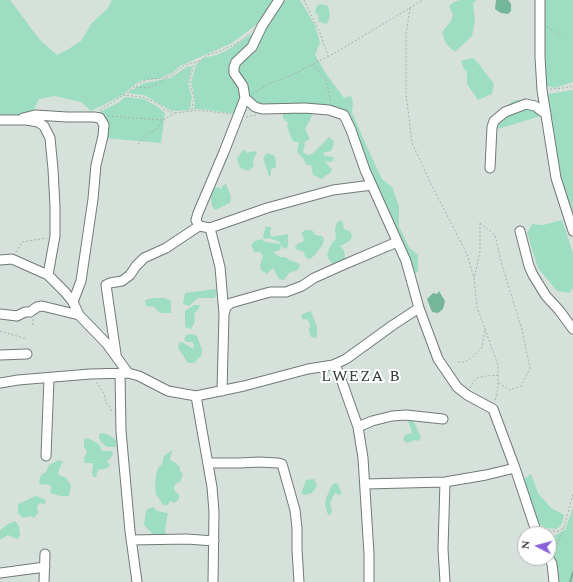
<!DOCTYPE html>
<html>
<head>
<meta charset="utf-8">
<style>
  body { margin:0 }
  #map { position:relative; width:573px; height:582px; overflow:hidden; background:#d7e1dc; font-family:Spectral,serif }
  canvas { display:block }
  .north { position:absolute; left:517px; top:526px; width:40px; height:40px; box-sizing:border-box; background:#fff; border:1px solid #b0b2b1; border-radius:50%; rotate:276deg; font-size:11px; font-weight:700; line-height:16px; text-align:center; color:#3a3e3c }
  .north::after { content:''; display:block; margin:auto; width:14px; height:18px; background:#8a60db; clip-path:polygon(50% 0,100% 100%,50% 72%,0 100%) }
</style>
</head>
<body>
<div id="map">
<canvas width="573" height="582"></canvas>
<div class="north">N</div>
</div>
<script>
const ctx = document.querySelector('canvas').getContext('2d');
ctx.lineJoin = 'round';
function fillPath(path, color) {
  ctx.fillStyle = color;
  ctx.fill(path, 'evenodd');
}
function poly(rows) {
  const path = new Path2D();
  for (const r of rows) {
    path.moveTo(r[0], r[1]);
    for (let i = 2; i < r.length; i += 2) path.lineTo(r[i], r[i + 1]);
  }
  return path;
}
function trace(path, color, width, dash) {
  ctx.strokeStyle = color;
  ctx.lineWidth = width;
  ctx.lineCap = dash ? 'butt' : 'round';
  ctx.setLineDash(dash || []);
  ctx.stroke(path);
}
function write(font, color, halo, rows, align = 'center') {
  ctx.font = font + ' Spectral,serif';
  ctx.lineWidth = 4;
  ctx.setLineDash([]);
  ctx.textBaseline = 'middle';
  ctx.strokeStyle = halo;
  ctx.fillStyle = color;
  for (const [text, x, y, turn = 0] of rows) {
    ctx.save();
    ctx.translate(x, y);
    ctx.rotate((+turn || 0) * Math.PI / 180);
    ctx.textAlign = isNaN(turn) ? turn : align;
    if (halo) ctx.strokeText(text, 0, 0);
    ctx.fillText(text, 0, 0);
    ctx.restore();
  }
}
const green = poly([
  [0,0,10,0,40,40,57,55,67,50,81,41,92,23,108,8,112,0,276,0,260,22,232,43,180,66,172,73,158,79,143,80,138,82,121,96,91,111,81,102,55,96,39,99,33,112,17,117,0,117],
  [282,0,300,0,315,25,320,43,315,55,327,75,344,98,351,96,353,103,352,112,366,145,382,179,392,187,399,206,399,226,409,247,418,255,418,271,412,276,347,115,257,105,249,98,246,83,241,77,236,66],
  [460,0,477,0,473,3,475,21,472,36,455,52,446,44,442,32,451,21,453,15,449,6,454,2],
  [545,0,573,0,573,82,555,88,547,86,544,79,543,44],
  [322,4,328,6,330,15,327,24,319,22,318,18,319,16,315,12,317,5],
  [253,33,256,34,255,36,234,60,242,95,236,114,200,109,194,109,195,100,191,82,196,65,203,58,217,55,231,48],
  [473,58,478,63,494,84,492,94,478,100,467,84,467,72,463,67,461,61],
  [192,66,188,84,192,97,190,110,177,111,170,110,144,95,127,93,144,83,171,78,186,67],
  [573,90,573,221,558,179,548,97,548,94],
  [125,97,144,99,158,107,165,113,161,143,105,138,106,126,93,115,118,103],
  [515,100,536,100,541,116,498,129,496,123,497,112],
  [301,111,311,112,312,116,305,129,310,139,304,142,305,144,303,152,307,155,312,154,329,137,334,141,333,147,331,151,323,153,325,156,334,157,333,161,330,162,325,161,332,170,329,174,326,175,322,179,313,175,311,165,306,165,303,158,297,152,299,142,295,142,292,140,287,126,288,123,283,118,283,113],
  [243,150,245,150,247,153,253,151,257,152,253,161,254,166,248,171,240,168,237,159],
  [267,153,275,156,276,164,276,167,271,169,271,175,269,176,263,158],
  [226,184,231,197,230,203,215,210,212,206,211,197,214,189,218,187,221,189,223,185],
  [342,220,344,229,351,232,352,238,348,242,340,246,344,251,345,258,344,261,338,264,331,263,327,256,329,249,332,243,336,239,335,229,337,222],
  [562,220,573,253,573,288,569,293,557,291,538,268,527,233,532,224,543,225],
  [266,226,272,228,270,231,271,237,288,234,288,247,284,249,281,245,280,250,273,252,280,257,285,257,289,260,298,263,300,265,298,270,289,273,284,280,279,279,273,268,267,274,261,270,260,265,263,256,260,252,254,252,251,245,255,241,262,239,265,242,281,244,280,242,269,238,264,239,263,236],
  [306,230,312,230,315,235,322,236,324,239,322,246,319,249,316,254,310,259,306,258,303,251,297,250,295,247,298,243,303,242,304,239,301,233],
  [215,289,217,292,215,298,198,298,189,306,183,304,185,293],
  [153,298,164,298,171,301,171,313,160,313,154,307,146,306,145,300],
  [194,305,200,305,198,310,194,313,195,322,191,329,185,327,185,311],
  [311,311,317,327,317,336,316,338,311,337,309,331,310,324,307,319,303,320,301,316,302,314],
  [192,334,197,336,202,349,202,355,194,363,188,363,178,348,179,344,180,342,184,343,193,349,194,345,192,342,187,342,184,340,186,335],
  [406,418,414,419,414,422,421,437,419,441,415,440,407,443,403,440,405,435,412,433,410,426],
  [103,433,109,435,116,440,116,447,107,447,101,442,99,438,99,434],
  [86,438,90,439,100,445,102,451,112,451,113,454,111,458,106,462,109,463,110,465,108,468,98,470,96,477,93,477,92,473,93,463,85,463,84,459,87,451,84,448,84,440],
  [172,450,170,460,176,463,180,467,180,471,183,474,180,482,177,483,174,486,174,490,179,495,179,499,175,503,170,501,168,505,163,505,160,500,156,494,155,487,156,475,158,468,162,464,164,456],
  [59,460,63,462,59,469,58,475,65,477,71,485,69,496,60,496,50,493,51,486,45,484,41,485,39,482,41,475,46,472,49,465],
  [531,474,538,493,551,508,564,515,562,524,557,529,546,528,537,523,521,481],
  [314,479,317,486,312,493,306,495,301,494,306,480],
  [335,483,338,484,342,494,339,495,335,493,330,503,332,509,331,514,328,515,325,504,326,498,332,485],
  [36,496,44,499,46,502,44,504,40,503,37,506,38,513,34,518,31,516,23,518,18,513,18,504],
  [153,507,157,511,168,513,165,529,166,534,164,537,154,537,150,531,144,525,146,510],
  [573,507,573,582,557,582,548,559,537,562,536,558,549,558,549,534,554,536,565,530],
  [15,521,19,526,20,536,17,539,8,535,0,540,0,530,8,524]
]);
const water = poly([
  [496,0,508,0,511,4,511,11,508,14,501,13,495,9],
  [439,291,445,301,443,309,438,313,432,312,427,299,433,293,437,294]
]);
const stream = poly([
  [570,582,573,572]
]);
const path = poly([
  [304,0,320,33,328,56],
  [410,8,406,34,406,93,412,143,432,186,467,254,474,278],
  [547,27,561,36],
  [313,64,326,80,331,103],
  [136,87,148,88,159,83,168,77],
  [550,89,563,88,573,86],
  [252,94,271,83,292,75,333,54,423,0],
  [123,95,142,97,159,104,165,110,176,113,198,110,231,114],
  [100,110,127,93,139,83,149,79,164,78,172,75,184,65,200,61,207,55,220,51,236,44,249,34],
  [192,110,194,97,189,83,194,63],
  [108,116,163,120],
  [246,117,256,115],
  [138,144,148,133,156,130,163,120,175,113],
  [480,223,495,235,502,265,522,330,530,368,521,386,509,390,498,382],
  [480,223,480,252,474,278,477,307,498,365,498,388,495,401],
  [16,252,22,242,47,238],
  [33,319,33,326],
  [0,331,27,339],
  [458,362,464,362,473,357,482,347,485,328],
  [96,382,104,393,106,403,109,405,112,412],
  [470,388,473,382,477,378,486,376,498,375],
  [545,531,559,531,564,527,573,494],
  [554,552,564,527],
  [533,558,541,558]
]);
const minor = poly([
  [279,0,262,26,252,47,236,62,234,67,234,73,243,86,245,98,224,152,198,213,196,220,199,226,210,228,267,208,333,190,372,185],
  [540,0,540,57,542,90,556,178,573,231],
  [245,98,255,107,262,109,305,108,329,110,344,115,351,130,365,170,406,261,419,308,438,359,457,387,467,395,493,409,515,468],
  [23,118,35,115,67,117,94,117,100,118,104,125,103,136,96,165,93,199,81,281,73,302],
  [0,120,26,120,38,122,44,126,50,138,53,169,55,207,55,236,48,275,65,292,73,302,79,315,107,344,128,373],
  [490,168,492,127,494,121,505,112,526,104,535,106,546,114],
  [210,228,220,267,224,314,222,391],
  [520,231,529,266,533,275,546,296,559,310,573,329],
  [0,260,12,259,48,275],
  [0,314,17,316,25,312,30,312,37,307,42,306,79,315],
  [224,314,226,307,231,303,270,292,286,292,302,286,314,278,343,265,397,242],
  [116,354,106,285,110,283,122,281,130,275,136,266,144,258,166,248,199,226],
  [0,355,27,354],
  [333,365,346,359,393,325,419,308],
  [120,373,121,431,130,531,137,582],
  [0,383,18,380,90,374,128,373,139,376,168,391,196,396,244,386,308,369,333,365,337,369,340,376,358,427,363,458,369,554,369,582],
  [196,396,212,487,214,512,213,582],
  [358,427,372,421,392,416,406,415,443,419],
  [46,456,49,378],
  [208,463,240,463,259,462,278,463,282,464,295,510,297,528,297,549,299,582],
  [445,482,443,549,445,582],
  [366,484,445,482,486,475,515,468,537,534],
  [131,540,187,539,214,541],
  [549,558,552,564,554,582],
  [0,573,45,567],
  [44,582,45,554]
]);
const quarterNames = [
  ["LWEZA B",361,378]
];
fillPath(green, '#9dddc2');
fillPath(water, '#73b69a');
trace(stream, '#73b69a', 2);
trace(minor, '#717a76', 11);
trace(path, '#a7afab', 1, [2, 2]);
trace(minor, '#fff', 9);
ctx.letterSpacing = '1px';
write('16px', '#3a3e3c', '#fff', quarterNames);
ctx.letterSpacing = '0px';
</script>
</body>
</html>
